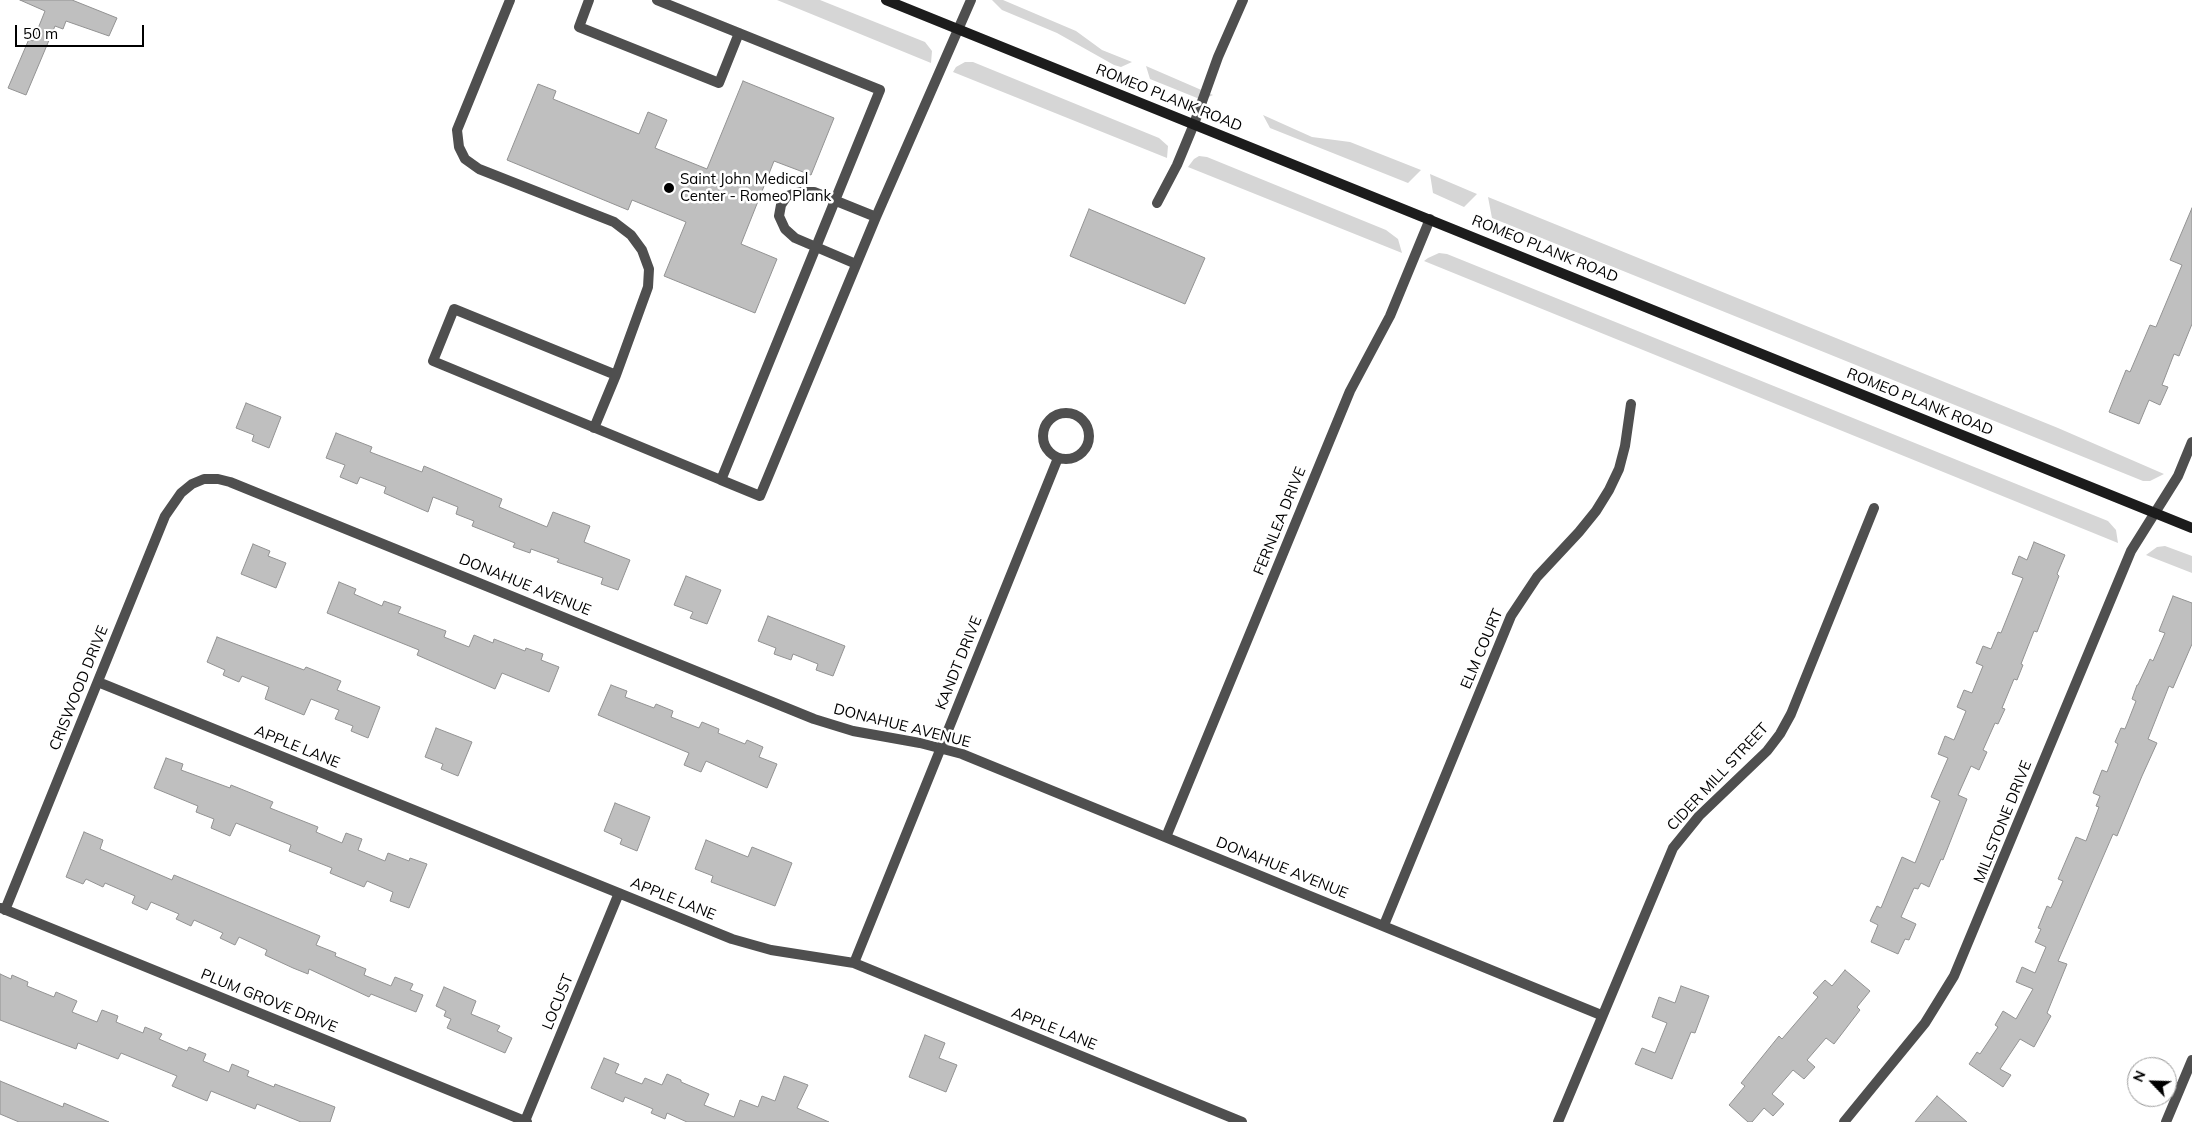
<!DOCTYPE html>
<html>
<head>
<meta charset="utf-8">
<style>
  body { margin:0 }
  #map { position:relative; width:2192px; height:1122px; overflow:hidden; background:#fff; font-family:Mulish,sans-serif }
  canvas { display:block }
  .north { position:absolute; left:2127px; top:1057px; width:50px; height:50px; box-sizing:border-box; background:#fff; border:1px solid #999; border-radius:50%; rotate:294deg; font-size:14px; font-weight:700; line-height:20px; text-align:center; color:#000 }
  .north::after { content:''; display:block; margin:auto; width:18px; height:22px; background:#000; clip-path:polygon(50% 0,100% 100%,50% 72%,0 100%) }
  .scale { position:absolute; left:15px; top:25px; width:129px; height:22px; box-sizing:border-box; border:2px solid #000; border-top:0; padding-left:6px; font-size:15px; line-height:18px; white-space:nowrap; color:#000; -webkit-text-stroke:4px #fff; paint-order:stroke }
</style>
</head>
<body>
<div id="map">
<canvas width="2192" height="1122"></canvas>
<div class="north">N</div>
<div class="scale">50 m</div>
</div>
<script>
const ctx = document.querySelector('canvas').getContext('2d');
ctx.lineJoin = 'round';
function fillPath(path, color) {
  ctx.fillStyle = color;
  ctx.fill(path, 'evenodd');
}
function poly(rows) {
  const path = new Path2D();
  for (const r of rows) {
    if (r.length === 3) {
      path.moveTo(r[0] + r[2], r[1]);
      path.arc(r[0], r[1], r[2], 0, 2 * Math.PI);
      continue;
    }
    path.moveTo(r[0], r[1]);
    for (let i = 2; i < r.length; i += 2) path.lineTo(r[i], r[i + 1]);
  }
  return path;
}
function trace(path, color, width, dash) {
  ctx.strokeStyle = color;
  ctx.lineWidth = width;
  ctx.lineCap = dash ? 'butt' : 'round';
  ctx.setLineDash(dash || []);
  ctx.stroke(path);
}
function write(font, color, halo, rows, align = 'center') {
  ctx.font = font + ' Mulish,sans-serif';
  ctx.lineWidth = 5;
  ctx.setLineDash([]);
  ctx.textBaseline = 'middle';
  ctx.strokeStyle = halo;
  ctx.fillStyle = color;
  for (const [text, x, y, turn = 0] of rows) {
    ctx.save();
    ctx.translate(x, y);
    ctx.rotate((+turn || 0) * Math.PI / 180);
    ctx.textAlign = isNaN(turn) ? turn : align;
    if (halo) ctx.strokeText(text, 0, 0);
    ctx.fillText(text, 0, 0);
    ctx.restore();
  }
}
const green = poly([
  [777,0,820,0,925,42,932,51,931,63],
  [992,0,1003,0,1076,31,1102,50,1132,62,1121,67,1114,65,1057,33,1002,10],
  [965,62,973,62,1159,138,1168,146,1167,158,953,72,956,67],
  [1146,66,1213,95,1202,100,1150,79],
  [1263,115,1312,137,1350,142,1421,170,1408,183,1270,128],
  [1199,156,1207,157,1386,230,1398,239,1402,253,1188,167,1194,159],
  [1430,174,1477,194,1464,207,1433,193],
  [1488,197,2058,428,2164,474,2150,481,2143,481,1492,218],
  [1439,253,1447,254,2108,521,2116,530,2118,543,1424,261,1428,258],
  [2165,546,2192,556,2192,573,2146,555,2157,547]
]);
const building = poly([
  [20,0,72,0,117,18,109,36,66,21,63,29,55,26,26,95,8,88,29,39,33,41,45,11,20,0],
  [743,81,834,118,811,175,774,161,741,244,777,259,755,313,664,276,686,222,632,200,628,210,507,160,538,84,556,91,553,99,639,134,648,112,667,120,655,148,707,169,743,81],
  [2192,208,2192,324,2179,356,2174,354,2162,385,2168,387,2160,405,2149,400,2139,424,2109,412,2126,370,2130,372,2150,325,2156,327,2182,265,2170,260,2192,208],
  [1089,209,1205,258,1185,304,1070,256,1089,209],
  [246,403,281,417,269,448,252,441,254,435,236,428,246,403],
  [336,433,372,447,370,452,422,472,424,466,502,499,499,507,547,527,553,512,590,526,584,542,630,560,618,590,601,584,603,578,557,562,559,559,531,549,530,553,513,547,515,543,472,526,474,521,456,514,458,507,433,497,428,512,384,493,386,487,360,477,357,484,340,477,345,465,326,458,336,433],
  [2034,542,2065,555,2057,574,2059,576,2037,632,2034,631,2021,664,2023,665,2017,680,2014,679,2002,708,2005,709,1998,724,1995,723,1983,750,1987,752,1979,770,1971,766,1958,795,1967,799,1943,860,1941,859,1929,887,1921,883,1918,889,1914,888,1901,917,1916,924,1909,940,1905,939,1898,954,1871,942,1878,925,1870,921,1877,906,1881,908,1902,857,1915,863,1940,801,1931,797,1948,758,1938,754,1945,736,1954,740,1966,711,1957,707,1964,690,1972,693,1983,666,1976,663,1983,646,1991,649,1998,632,2001,633,2023,578,2012,574,2019,556,2027,560,2034,542],
  [253,544,270,551,268,556,286,563,276,588,241,574,253,544],
  [686,576,721,590,707,624,690,618,693,612,674,605,686,576],
  [339,582,356,589,354,594,382,606,384,601,401,607,398,613,446,631,444,637,469,647,474,635,493,643,494,639,525,651,526,648,543,654,541,660,559,667,549,692,502,673,495,689,417,655,419,650,327,613,339,582],
  [2173,596,2192,603,2192,644,2173,688,2169,686,2148,739,2157,743,2142,776,2117,836,2113,834,2058,961,2067,964,2047,1013,2051,1016,2034,1047,2020,1039,2000,1069,2011,1075,2003,1087,1969,1064,1977,1052,1980,1054,1998,1027,1995,1025,2003,1011,2016,1019,2033,989,2016,982,2022,967,2035,973,2046,947,2035,942,2041,929,2038,928,2047,906,2051,908,2063,881,2058,879,2076,837,2086,841,2099,807,2096,806,2100,796,2093,793,2102,770,2107,772,2118,744,2115,742,2121,728,2125,729,2136,701,2132,699,2137,685,2138,685,2150,659,2153,661,2165,633,2159,631,2173,596],
  [768,616,845,646,833,676,816,670,818,664,793,654,791,660,774,654,776,648,758,641,768,616],
  [217,637,304,670,306,667,341,681,337,690,380,707,368,738,351,731,353,726,335,719,339,710,311,699,304,715,265,699,269,687,242,676,239,682,223,675,225,670,207,662,217,637],
  [611,685,627,691,625,697,654,708,656,704,673,711,671,717,699,728,702,722,719,729,718,733,745,744,747,740,763,747,759,757,777,764,767,788,706,761,701,772,684,765,689,753,598,715,611,685],
  [436,728,472,742,458,776,441,769,443,764,425,757,436,728],
  [166,758,183,764,181,770,230,788,231,785,273,802,270,808,318,827,316,832,342,843,346,833,362,839,358,850,385,861,388,853,409,861,410,858,427,864,409,908,390,901,393,892,367,881,364,887,330,873,332,868,289,851,291,845,236,823,230,836,211,828,214,819,196,812,198,806,154,788,166,758],
  [615,803,650,817,637,851,620,844,622,839,604,831,615,803],
  [84,832,103,840,100,849,172,880,174,875,320,936,316,945,336,953,335,956,366,969,364,975,391,986,395,977,413,984,410,990,423,995,416,1012,371,994,369,997,309,969,308,974,293,968,265,955,267,950,239,937,235,945,220,938,223,933,194,920,191,926,176,919,179,914,151,902,147,910,132,903,135,896,105,883,103,887,86,879,83,884,66,877,84,832],
  [706,840,748,857,752,847,792,863,775,906,711,882,713,876,695,869,706,840],
  [1845,970,1870,991,1857,1007,1860,1010,1834,1044,1826,1038,1807,1060,1815,1067,1804,1079,1793,1070,1772,1094,1784,1104,1773,1116,1764,1108,1752,1122,1748,1122,1729,1105,1745,1086,1741,1083,1779,1036,1782,1039,1818,997,1813,993,1825,980,1832,986,1845,970],
  [0,974,11,979,12,975,28,982,27,986,54,997,56,992,77,1001,72,1012,97,1022,102,1010,118,1016,116,1022,143,1033,145,1027,162,1034,159,1039,187,1051,189,1047,206,1054,203,1061,229,1072,232,1064,249,1071,247,1076,274,1087,275,1084,335,1107,330,1122,301,1122,257,1104,255,1109,211,1091,207,1101,172,1086,177,1076,121,1053,118,1059,78,1043,76,1049,0,1020,0,974],
  [1681,986,1709,996,1695,1033,1691,1032,1672,1079,1635,1064,1642,1048,1655,1053,1667,1023,1652,1017,1659,997,1675,1003,1681,986],
  [444,987,476,1001,471,1014,500,1026,497,1031,512,1038,505,1053,447,1028,451,1019,444,1016,446,1011,436,1006,444,987],
  [925,1035,945,1043,939,1058,957,1065,946,1092,909,1077,925,1035],
  [604,1058,619,1064,615,1073,642,1084,645,1078,662,1085,667,1074,681,1080,681,1082,709,1094,704,1105,734,1117,740,1100,758,1107,762,1096,775,1101,784,1076,808,1085,797,1108,829,1122,687,1122,667,1113,665,1119,651,1113,653,1109,625,1097,623,1102,591,1088,604,1058],
  [0,1081,63,1107,64,1103,109,1122,19,1122,0,1114,0,1081],
  [1937,1096,1967,1122,1915,1122,1937,1096]
]);
const lane = poly([
  [510,0,457,130,459,147,465,159,479,169,614,222,631,235,642,250,649,269,648,287,616,375,594,428],
  [589,0,579,27,719,83,739,33],
  [1157,203,1177,165,1194,124],
  [856,264,795,238,785,229,779,216,781,205,787,196,800,192,814,192,876,217],
  [616,375,454,309,433,361,721,480,880,90,657,0],
  [721,480,760,496,876,217,971,0]
]);
const street = poly([
  [1194,124,1218,57,1243,0],
  [1066,436,23],
  [98,682,732,939,771,950,854,963,1242,1122],
  [1166,837,1350,391,1390,316,1430,219],
  [1,908,527,1122],
  [5,910,165,516,181,493,192,484,204,479,218,479,230,482,814,719,853,731,920,743,962,754,1601,1015],
  [1384,925,1511,616,1537,577,1579,532,1596,511,1609,490,1619,469,1625,446,1631,404],
  [854,963,1058,458],
  [525,1121,619,893],
  [1558,1122,1673,848,1699,816,1767,751,1780,734,1791,714,1874,508],
  [1844,1122,1925,1023,1954,976,2131,551,2178,476,2192,442],
  [2166,1122,2192,1060]
]);
const secondary = poly([
  [886,0,2192,528]
]);
const markers = [
  [669,188,6,"#000"]
];
const streetNames = [
  ["ROMEO PLANK ROAD",1169,98,22],
  ["ROMEO PLANK ROAD",1545,249,22],
  ["ROMEO PLANK ROAD",1920,402,22],
  ["FERNLEA DRIVE",1280,521,-68],
  ["DONAHUE AVENUE",525,585,22],
  ["ELM COURT",1482,649,-67],
  ["KANDT DRIVE",959,663,-68],
  ["CRISWOOD DRIVE",79,688,-68],
  ["DONAHUE AVENUE",902,726,14],
  ["APPLE LANE",297,747,22],
  ["CIDER MILL STREET",1718,777,-47],
  ["MILLSTONE DRIVE",2003,822,-68],
  ["DONAHUE AVENUE",1282,868,22],
  ["APPLE LANE",673,899,22],
  ["PLUM GROVE DRIVE",269,1001,22],
  ["LOCUST",558,1002,-68],
  ["APPLE LANE",1054,1029,22]
];
const poiNames = [
  ["Saint John Medical",680,179],
  ["Center - Romeo Plank",680,196]
];
fillPath(green, '#d6d6d6');
fillPath(building, '#bfbfbf');
trace(building, '#939393', 1);
trace(lane, '#4f4f4f', 10);
trace(street, '#4f4f4f', 10);
trace(secondary, '#1c1c1c', 10);
for (const [x, y, r, color] of markers) {
  const dot = new Path2D();
  dot.arc(x, y, r, 0, 2 * Math.PI);
  ctx.fillStyle = color;
  ctx.fill(dot);
  trace(dot, '#fff', 2);
}
write('15px', '#000', '#fff', streetNames);
write('15px', '#000', '#fff', poiNames, 'left');
</script>
</body>
</html>
